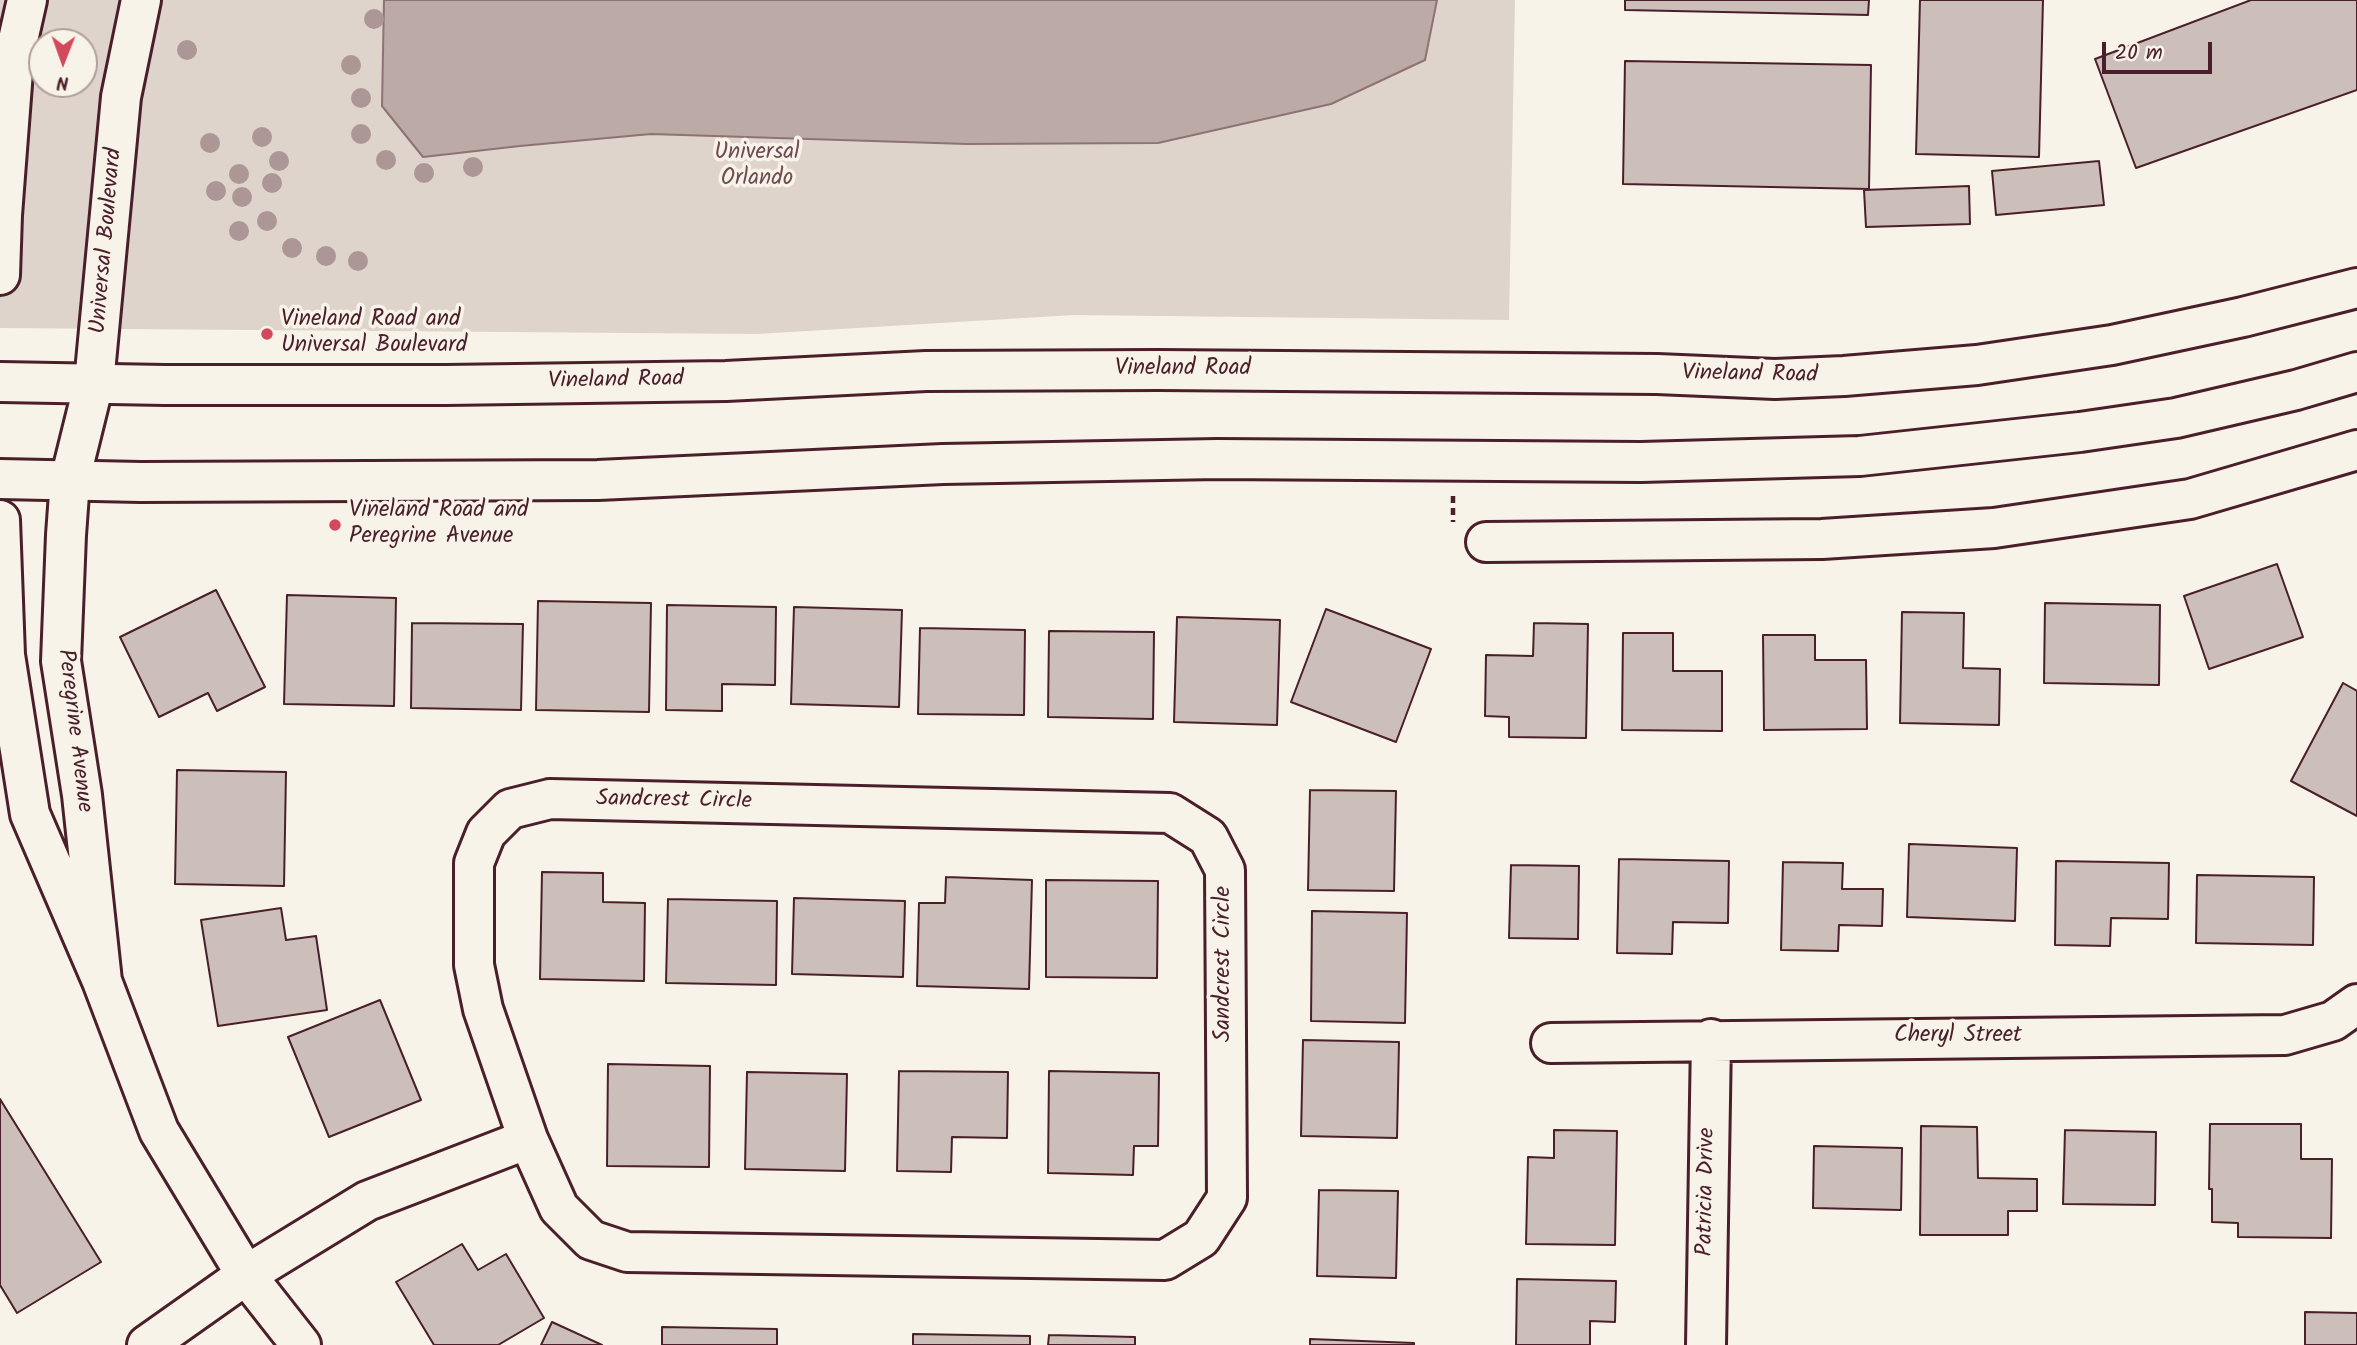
<!DOCTYPE html>
<html>
<head>
<meta charset="utf-8">
<style>
  body { margin:0 }
  #map { position:relative; width:2357px; height:1345px; overflow:hidden; background:#f7f3e8; font-family:Kalam,sans-serif }
  canvas { display:block }
  .north { position:absolute; left:28px; top:28px; width:70px; height:70px; box-sizing:border-box; background:#f7f3e8; border:2px solid #b29e9c; border-radius:50%; rotate:181deg; font-size:19px; font-weight:700; line-height:28px; text-align:center; color:#4a1f2b }
  .north::after { content:''; display:block; margin:auto; width:24px; height:32px; background:#d1495b; clip-path:polygon(50% 0,100% 100%,50% 72%,0 100%) }
  .scale { position:absolute; left:2102px; top:42px; width:110px; height:32px; box-sizing:border-box; border:4px solid #4a1f2b; border-top:0; padding-left:9px; font-size:21px; line-height:24px; white-space:nowrap; color:#4a1f2b; -webkit-text-stroke:5px #f7f3e8; paint-order:stroke }
</style>
</head>
<body>
<div id="map">
<canvas width="2357" height="1345"></canvas>
<div class="north">N</div>
<div class="scale">20 m</div>
</div>
<script>
const ctx = document.querySelector('canvas').getContext('2d');
ctx.lineJoin = 'round';
function fillPath(path, color) {
  ctx.fillStyle = color;
  ctx.fill(path, 'evenodd');
}
function poly(rows) {
  const path = new Path2D();
  for (const r of rows) {
    path.moveTo(r[0], r[1]);
    for (let i = 2; i < r.length; i += 2) path.lineTo(r[i], r[i + 1]);
  }
  return path;
}
function trace(path, color, width, dash) {
  ctx.strokeStyle = color;
  ctx.lineWidth = width;
  ctx.lineCap = dash ? 'butt' : 'round';
  ctx.setLineDash(dash || []);
  ctx.stroke(path);
}
function write(font, color, halo, rows, align = 'center') {
  ctx.font = font + ' Kalam,sans-serif';
  ctx.lineWidth = 7;
  ctx.setLineDash([]);
  ctx.textBaseline = 'middle';
  ctx.strokeStyle = halo;
  ctx.fillStyle = color;
  for (const [text, x, y, turn = 0] of rows) {
    ctx.save();
    ctx.translate(x, y);
    ctx.rotate((+turn || 0) * Math.PI / 180);
    ctx.textAlign = isNaN(turn) ? turn : align;
    if (halo) ctx.strokeText(text, 0, 0);
    ctx.fillText(text, 0, 0);
    ctx.restore();
  }
}
const green = poly([
  [0,0,1515,0,1509,320,1074,315,757,334,0,328],
  [42,42,84,42,84,84,42,84]
]);
const water = poly([
  [384,0,1437,0,1425,60,1331,104,1158,143,967,144,651,134,520,146,423,157,382,106,384,0]
]);
const building = poly([
  [1625,0,1869,0,1868,15,1625,10,1625,0],
  [1920,0,2043,0,2039,157,1916,154,1920,0],
  [2251,0,2357,0,2357,90,2136,168,2095,59,2251,0],
  [1625,61,1871,65,1869,189,1623,184,1625,61],
  [2099,161,2104,205,1996,215,1992,171,2099,161],
  [1969,186,1970,224,1866,227,1864,190,1969,186],
  [2277,564,2303,637,2209,669,2184,596,2277,564],
  [216,590,265,687,217,711,208,693,159,717,120,637,216,590],
  [287,595,396,598,394,706,284,704,287,595],
  [538,601,651,603,649,712,536,710,538,601],
  [2045,603,2160,605,2159,685,2044,683,2045,603],
  [667,605,776,607,775,685,722,684,722,711,666,710,667,605],
  [794,607,902,610,899,707,791,704,794,607],
  [1326,609,1431,649,1396,742,1291,702,1326,609],
  [1902,612,1964,613,1963,668,2000,669,1999,725,1900,723,1902,612],
  [1177,617,1280,620,1277,725,1174,722,1177,617],
  [412,623,523,624,521,710,411,708,412,623],
  [1534,623,1588,624,1586,738,1509,737,1509,717,1485,716,1486,655,1533,656,1534,623],
  [920,628,1025,630,1024,715,918,714,920,628],
  [1049,631,1154,632,1153,719,1048,717,1049,631],
  [1623,633,1673,633,1673,671,1722,671,1722,731,1622,730,1623,633],
  [1763,635,1815,635,1815,660,1866,660,1867,729,1764,730,1763,635],
  [2343,683,2357,691,2357,816,2291,781,2343,683],
  [177,770,286,772,284,886,175,884,177,770],
  [1310,790,1396,791,1394,891,1308,890,1310,790],
  [1909,844,2017,848,2015,921,1907,917,1909,844],
  [1619,859,1729,861,1728,923,1673,922,1672,954,1617,953,1619,859],
  [2056,861,2169,863,2168,919,2111,918,2110,946,2055,945,2056,861],
  [1783,862,1843,863,1842,889,1883,889,1882,926,1839,925,1838,951,1781,950,1783,862],
  [1511,865,1579,866,1578,939,1509,938,1511,865],
  [542,872,603,873,603,902,645,903,644,981,540,979,542,872],
  [2197,875,2314,877,2313,945,2196,943,2197,875],
  [946,877,1032,880,1029,989,917,986,919,903,945,903,946,877],
  [1046,880,1158,881,1157,978,1046,977,1046,880],
  [794,898,905,901,903,977,792,974,794,898],
  [668,899,777,901,776,985,666,983,668,899],
  [281,908,286,940,316,936,327,1010,218,1026,201,920,281,908],
  [1312,911,1407,913,1405,1023,1311,1021,1312,911],
  [380,1000,421,1100,329,1137,288,1037,380,1000],
  [1303,1040,1399,1042,1397,1138,1301,1136,1303,1040],
  [608,1064,710,1066,709,1167,607,1166,608,1064],
  [899,1071,1008,1072,1007,1138,952,1137,951,1172,897,1171,899,1071],
  [1049,1071,1159,1073,1158,1146,1134,1146,1133,1175,1048,1173,1049,1071],
  [747,1072,847,1074,845,1171,745,1169,747,1072],
  [0,1099,101,1262,17,1313,0,1285,0,1099],
  [2210,1124,2301,1124,2301,1159,2332,1159,2331,1238,2238,1237,2238,1223,2212,1222,2212,1189,2209,1189,2210,1124],
  [1921,1126,1977,1127,1978,1178,2037,1179,2037,1211,2008,1211,2008,1235,1920,1235,1921,1126],
  [1554,1130,1617,1131,1615,1245,1526,1244,1528,1157,1554,1158,1554,1130],
  [2065,1130,2156,1132,2155,1205,2063,1204,2065,1130],
  [1814,1146,1902,1148,1901,1210,1813,1208,1814,1146],
  [1319,1190,1398,1191,1396,1278,1317,1276,1319,1190],
  [462,1244,478,1270,506,1254,544,1318,498,1345,434,1345,396,1282,462,1244],
  [1517,1279,1616,1281,1615,1322,1590,1321,1590,1345,1516,1345,1517,1279],
  [2305,1312,2357,1313,2357,1345,2305,1345,2305,1312],
  [552,1322,602,1345,541,1345,552,1322],
  [662,1327,777,1329,777,1345,662,1345,662,1327],
  [913,1334,1030,1336,1030,1345,913,1345,913,1334],
  [1049,1335,1135,1337,1135,1345,1048,1345,1049,1335],
  [1310,1339,1414,1343,1414,1345,1310,1345,1310,1339]
]);
const path = poly([
  [1453,496,1453,522]
]);
const minor = poly([
  [0,275,2,215,14,58,27,0],
  [0,520,5,655,30,814,102,981,159,1131,246,1275,301,1345],
  [1486,542,1822,539,1994,528,2190,499,2357,450],
  [550,799,1170,813,1208,837,1225,870,1227,1198,1201,1238,1165,1260,627,1252,591,1240,559,1208,528,1139,483,1009,474,965,474,863,486,833,510,809,550,799],
  [102,981,82,795,61,661,66,535,70,480,94,383,121,97,141,0],
  [1551,1043,2285,1035,2333,1021,2357,1004],
  [147,1345,246,1275,367,1201,528,1139],
  [1706,1345,1711,1039]
]);
const major = poly([
  [0,382,165,385,446,385,726,381,926,371,1159,370,1657,374,1775,379,1844,376,1977,365,2112,345,2243,317,2357,288],
  [0,479,141,482,598,480,943,464,1218,459,1641,462,1860,456,2080,432,2176,418,2296,390,2357,372]
]);
const trees = [
  [374,19],
  [187,50],
  [351,65],
  [361,98],
  [361,134],
  [262,137],
  [210,143],
  [386,160],
  [279,161],
  [473,167],
  [424,173],
  [239,174],
  [272,183],
  [216,191],
  [242,197],
  [267,221],
  [239,231],
  [292,248],
  [326,256],
  [358,261]
];
const markers = [
  [267,334,7,"#d1495b"],
  [335,525,7,"#d1495b"]
];
const parkNames = [
  ["Universal",757,154],
  ["Orlando",757,180]
];
const streetNames = [
  ["Universal Boulevard",108,241,-85],
  ["Vineland Road",1183,370],
  ["Vineland Road",1750,376,1],
  ["Vineland Road",616,382,-1],
  ["Peregrine Avenue",73,731,83],
  ["Sandcrest Circle",674,802,1],
  ["Sandcrest Circle",1225,964,-90],
  ["Cheryl Street",1958,1037],
  ["Patricia Drive",1708,1192,-89]
];
const poiNames = [
  ["Vineland Road and",281,321],
  ["Universal Boulevard",281,347],
  ["Vineland Road and",349,512],
  ["Peregrine Avenue",349,538]
];
fillPath(green, '#ded4cc');
fillPath(water, '#bcaaa7');
trace(water, '#8e7275', 2);
fillPath(building, '#ccbfb9');
trace(building, '#4a1f2b', 2);
trace(minor, '#4a1f2b', 44);
trace(major, '#4a1f2b', 44);
trace(path, '#4a1f2b', 4.5, [7, 5]);
trace(minor, '#f7f3e8', 38);
trace(major, '#f7f3e8', 38);
ctx.fillStyle = '#ac9796';
for (const [x, y] of trees) {
  ctx.beginPath();
  ctx.arc(x, y, 10, 0, 2 * Math.PI);
  ctx.fill();
}
for (const [x, y, r, color] of markers) {
  const dot = new Path2D();
  dot.arc(x, y, r, 0, 2 * Math.PI);
  ctx.fillStyle = color;
  ctx.fill(dot);
  trace(dot, '#f7f3e8', 2.5);
}
write('23px', '#6f4c53', '#f7f3e8', parkNames);
write('23px', '#4a1f2b', '#f7f3e8', streetNames);
write('23px', '#4a1f2b', '#f7f3e8', poiNames, 'left');
</script>
</body>
</html>
